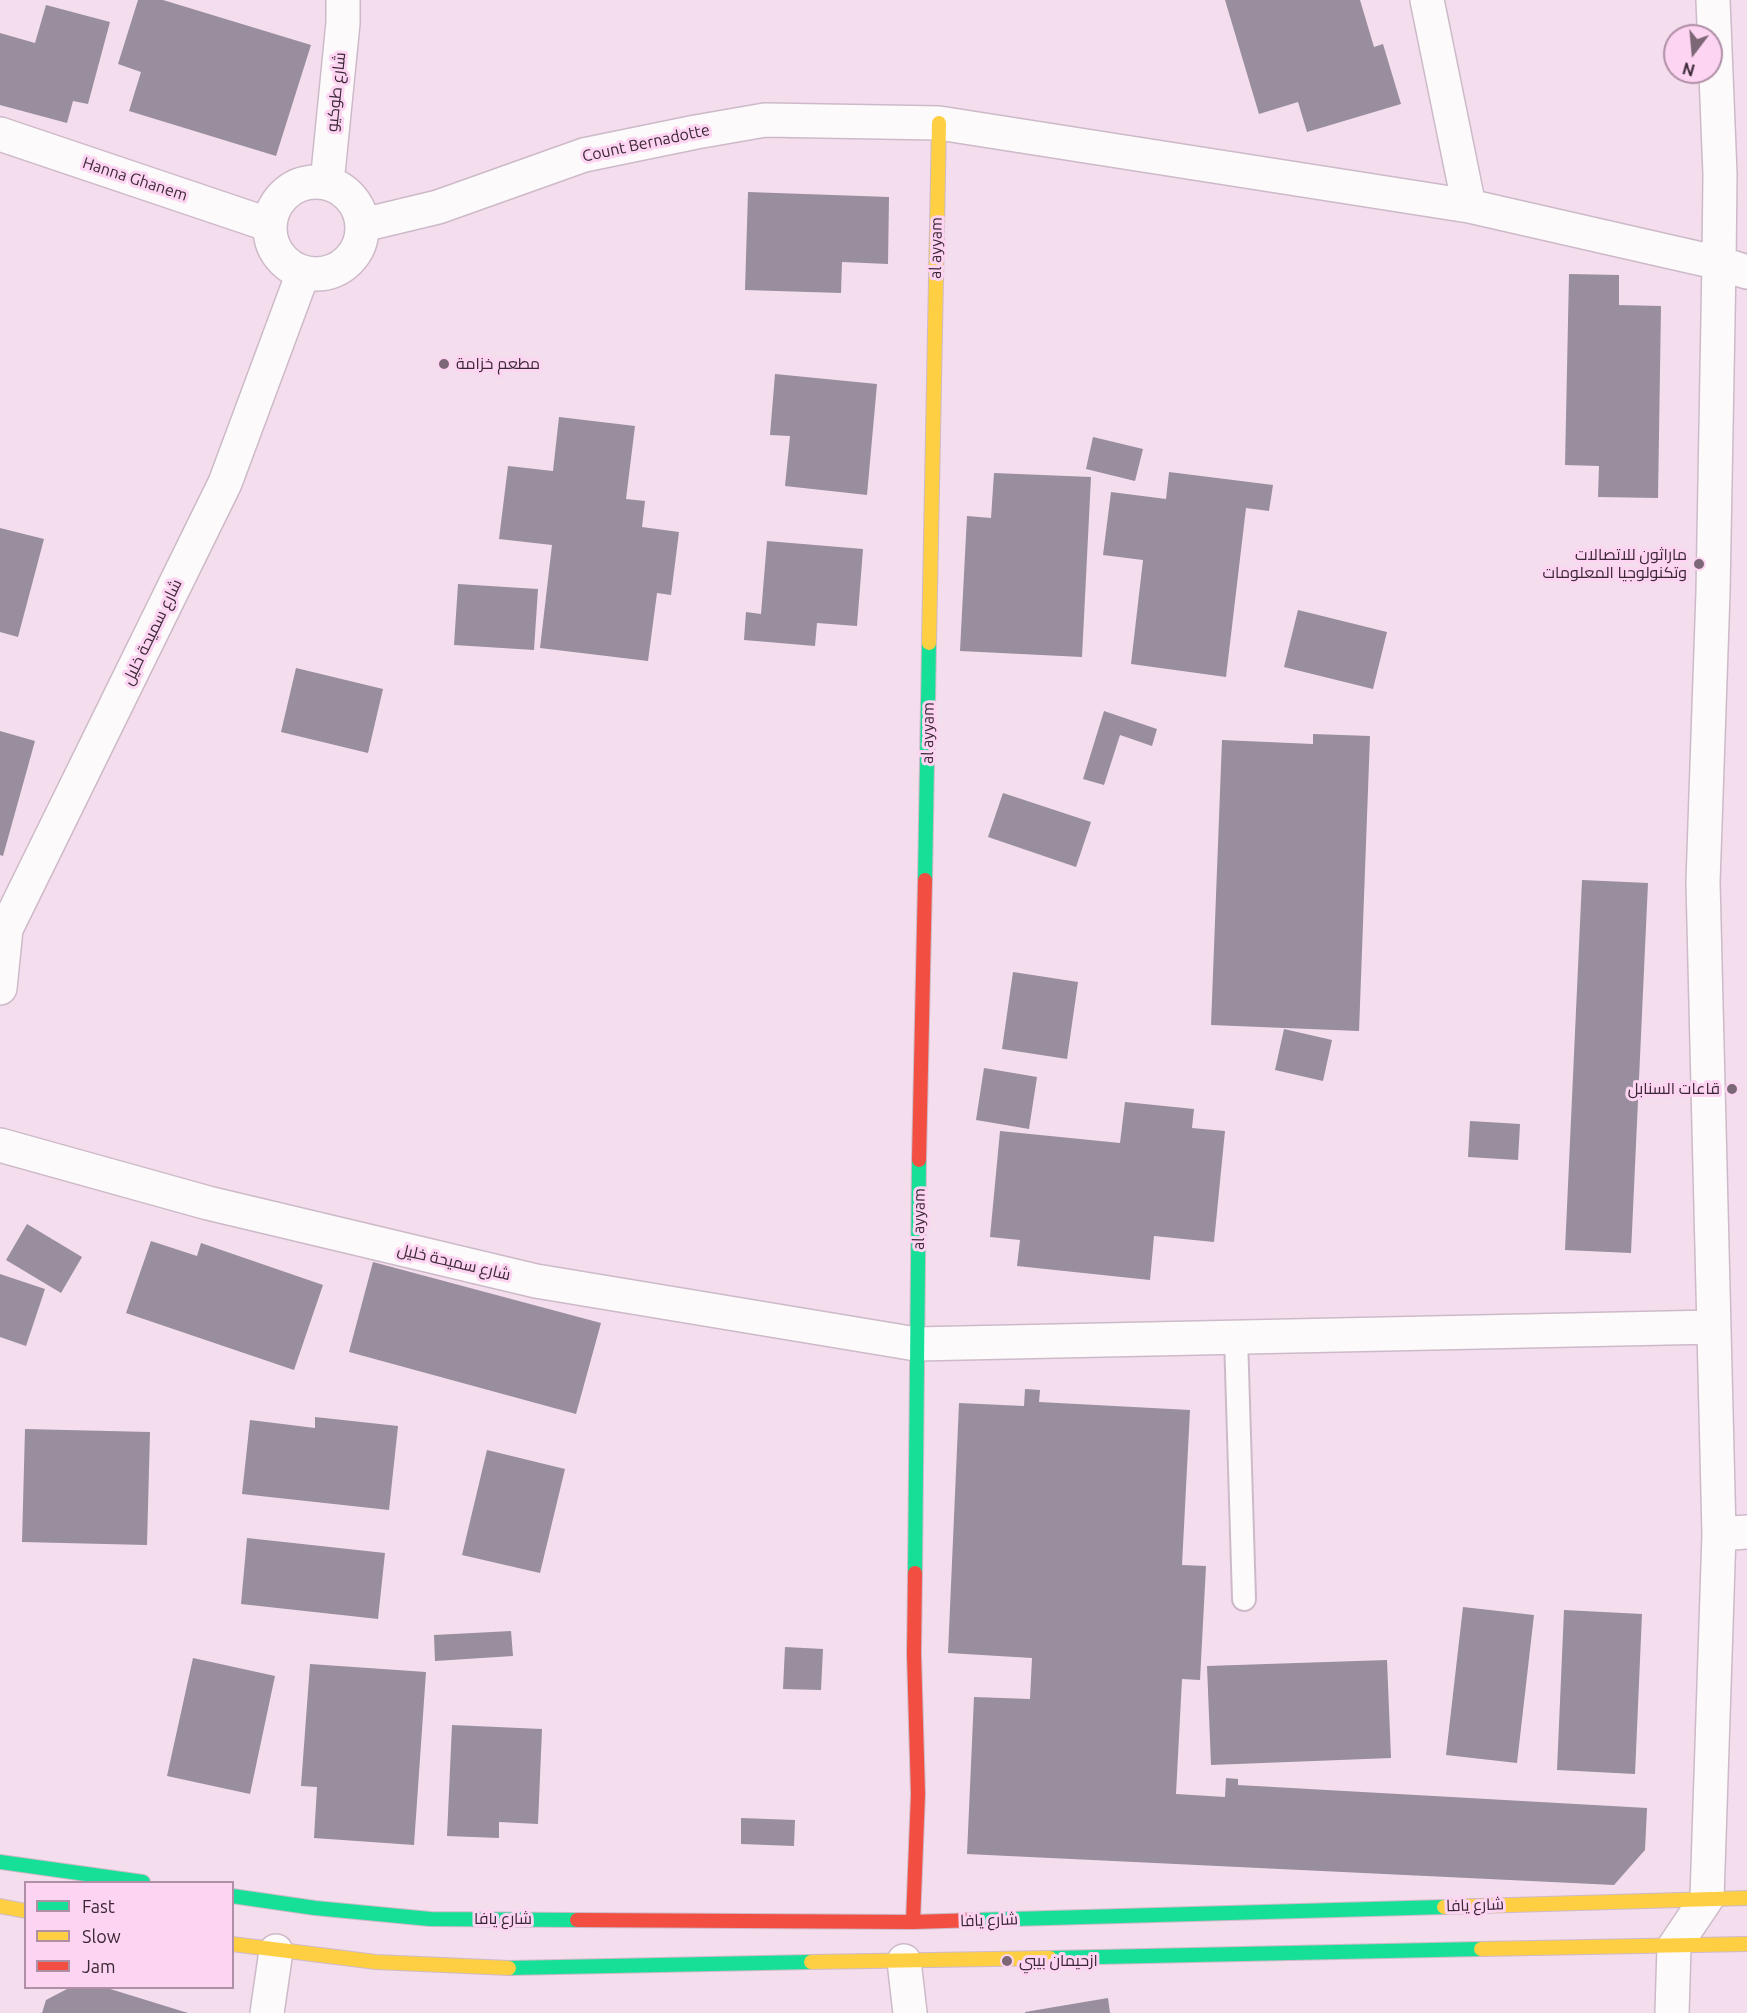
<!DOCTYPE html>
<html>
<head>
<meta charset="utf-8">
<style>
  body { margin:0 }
  #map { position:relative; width:1747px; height:2013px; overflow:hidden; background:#f4dded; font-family:Ubuntu,sans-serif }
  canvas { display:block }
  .legend { position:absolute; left:24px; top:1881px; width:210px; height:108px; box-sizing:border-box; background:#fdd4f1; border:2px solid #af8fa6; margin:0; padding:8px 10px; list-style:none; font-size:18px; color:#3b2836 }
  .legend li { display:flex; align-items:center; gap:12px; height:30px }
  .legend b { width:30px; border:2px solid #af8fa6 }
  .north { position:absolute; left:1663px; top:24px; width:60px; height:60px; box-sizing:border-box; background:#fdd4f1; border:2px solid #af8fa6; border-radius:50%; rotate:196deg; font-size:16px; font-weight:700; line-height:24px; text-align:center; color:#3b2836 }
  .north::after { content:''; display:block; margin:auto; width:21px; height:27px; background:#7c6776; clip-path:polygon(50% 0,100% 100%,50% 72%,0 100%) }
</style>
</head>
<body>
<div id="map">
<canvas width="1747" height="2013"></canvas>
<ul class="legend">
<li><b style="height:8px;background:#16e098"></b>Fast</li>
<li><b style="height:8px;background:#ffcf43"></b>Slow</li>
<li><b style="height:8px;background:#f24e42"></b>Jam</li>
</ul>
<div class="north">N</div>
</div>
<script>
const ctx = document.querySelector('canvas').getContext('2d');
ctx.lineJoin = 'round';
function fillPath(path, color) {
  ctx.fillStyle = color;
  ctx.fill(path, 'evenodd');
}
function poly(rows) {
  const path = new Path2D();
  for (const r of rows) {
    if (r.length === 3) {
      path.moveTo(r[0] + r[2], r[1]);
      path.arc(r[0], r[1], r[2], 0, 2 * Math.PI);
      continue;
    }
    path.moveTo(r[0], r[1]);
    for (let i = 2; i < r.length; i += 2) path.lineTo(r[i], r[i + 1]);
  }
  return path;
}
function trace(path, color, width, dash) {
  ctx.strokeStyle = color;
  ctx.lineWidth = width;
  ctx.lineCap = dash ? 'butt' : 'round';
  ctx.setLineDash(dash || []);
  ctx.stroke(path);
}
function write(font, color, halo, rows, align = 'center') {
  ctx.font = font + ' Ubuntu,Cairo,sans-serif';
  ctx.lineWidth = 6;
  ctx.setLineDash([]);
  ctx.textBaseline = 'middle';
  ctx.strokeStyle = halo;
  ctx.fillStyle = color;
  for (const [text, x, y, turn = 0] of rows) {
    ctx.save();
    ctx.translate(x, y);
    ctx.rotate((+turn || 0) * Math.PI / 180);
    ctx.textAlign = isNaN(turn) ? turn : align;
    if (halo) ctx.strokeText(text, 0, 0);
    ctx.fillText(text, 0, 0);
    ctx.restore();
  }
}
const building = poly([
  [138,0,163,0,311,45,276,156,129,111,141,72,118,64],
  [1225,0,1360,0,1374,47,1383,44,1401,104,1307,132,1298,102,1259,114],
  [46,5,110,22,88,104,73,101,67,123,0,105,0,33,35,43],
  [748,192,889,197,888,264,842,262,841,293,745,290],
  [1569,274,1619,275,1619,305,1661,306,1658,498,1598,497,1599,466,1565,465],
  [775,374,877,384,867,495,785,486,790,436,770,435],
  [559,417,635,426,626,499,645,501,642,527,679,532,671,595,657,593,648,661,540,648,552,545,499,539,508,466,553,471],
  [1093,437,1143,449,1135,481,1086,469],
  [1169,472,1273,485,1269,511,1246,508,1226,677,1131,664,1143,560,1103,555,1111,492,1166,499],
  [994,473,1091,477,1082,657,960,651,967,516,991,518],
  [0,528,44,539,18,637,0,632],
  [767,541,863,549,857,626,817,623,815,646,744,640,746,612,761,614],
  [458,584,538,589,534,650,454,645],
  [1298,610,1387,632,1373,689,1284,667],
  [296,668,383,689,368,753,281,732],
  [1104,711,1157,729,1152,746,1120,735,1104,785,1083,779],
  [0,731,35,741,3,856,0,855],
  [1313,734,1370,736,1359,1031,1211,1025,1222,740,1313,744],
  [1003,793,1091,822,1076,867,988,837],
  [1582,880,1648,883,1631,1253,1565,1250],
  [1013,972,1078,982,1067,1059,1002,1049],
  [1284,1029,1332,1040,1323,1081,1275,1070],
  [984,1068,1037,1077,1029,1129,976,1120],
  [1125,1102,1194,1109,1192,1128,1225,1131,1214,1242,1154,1236,1150,1280,1017,1266,1020,1240,990,1237,1000,1131,1120,1143],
  [1470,1121,1520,1124,1518,1160,1468,1157],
  [27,1224,82,1257,61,1293,6,1260],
  [151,1241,197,1256,201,1243,323,1285,294,1370,126,1313],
  [373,1262,601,1323,576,1414,349,1352],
  [0,1274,45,1289,26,1346,0,1337],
  [1025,1389,1040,1390,1039,1402,1190,1410,1182,1565,1206,1566,1200,1680,1182,1679,1176,1794,1225,1797,1226,1778,1238,1779,1238,1785,1647,1808,1645,1850,1614,1885,967,1854,974,1697,1030,1699,1032,1658,948,1653,959,1403,1024,1406],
  [315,1417,398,1426,389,1510,242,1494,250,1420,315,1428],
  [25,1429,150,1432,147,1545,22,1542],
  [487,1450,565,1469,540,1573,462,1555],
  [247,1538,385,1553,378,1619,241,1604],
  [1463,1607,1534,1615,1517,1763,1446,1755],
  [1564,1610,1642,1614,1635,1774,1557,1770],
  [511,1631,513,1656,435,1661,434,1635],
  [785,1647,823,1649,821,1690,783,1689],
  [193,1658,275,1676,250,1794,167,1776],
  [1387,1660,1391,1758,1211,1765,1207,1666],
  [310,1664,426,1672,414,1845,314,1838,317,1787,301,1786],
  [452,1725,542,1729,538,1824,499,1822,499,1838,447,1836],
  [741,1818,795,1820,794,1846,741,1844],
  [69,1988,107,1988,188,2013,42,2013,46,2000],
  [1108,1998,1110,2013,1025,2013,1025,2012]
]);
const lane = poly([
  [1236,1337,1244,1599]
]);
const street = poly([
  [1427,0,1469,206],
  [1713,0,1720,174,1719,263,1713,592,1703,882,1719,1534],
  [0,134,270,225],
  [316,228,46],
  [327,183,343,23,343,0],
  [363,225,438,207,584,155,696,132,765,120,939,123,1469,206,1719,263,1747,272],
  [0,988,6,929,225,483,303,273],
  [0,1145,208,1203,536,1281,916,1344,1713,1327],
  [904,1961,910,2013],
  [267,2013,276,1951],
  [1672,2013,1674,1947,1707,1898,1719,1534,1747,1532]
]);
const fast = poly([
  [925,880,929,643],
  [915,1573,919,1160],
  [0,1862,143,1882],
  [232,1896,315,1908,430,1919,577,1920],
  [977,1920,1444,1907],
  [1050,1958,1481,1949],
  [509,1968,811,1962]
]);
const slow = poly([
  [929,643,939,123],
  [0,1906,26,1911],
  [1444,1907,1747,1898],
  [232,1944,376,1962,509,1968],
  [1481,1949,1747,1944],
  [811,1962,1050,1958]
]);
const jam = poly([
  [919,1160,925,880],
  [577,1920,913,1922,977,1920],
  [913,1922,918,1794,914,1654,915,1573]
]);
const markers = [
  [444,364,6,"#7c6776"],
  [1699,564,6,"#7c6776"],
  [1732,1089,6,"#7c6776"],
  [1007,1961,6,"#7c6776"]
];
const streetNames = [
  ["شارع طوكيو",336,92,-84],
  ["Count Bernadotte",646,143,-12],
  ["Hanna Ghanem",135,179,18],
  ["al ayyam",936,248,-89],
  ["شارع سميحة خليل",152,632,-64],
  ["al ayyam",928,733,-89],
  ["al ayyam",919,1219,-89],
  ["شارع سميحة خليل",454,1262,13],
  ["شارع يافا",1475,1905,-2],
  ["شارع يافا",503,1919],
  ["شارع يافا",989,1920,-2]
];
const poiNames = [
  ["مطعم خزامة",456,364],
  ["ماراثون للاتصالات",1687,555,"right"],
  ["وتكنولوجيا المعلومات",1687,573,"right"],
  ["قاعات السنابل",1720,1089,"right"],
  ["ازحيمان بيبي",1019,1961]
];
fillPath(building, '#988e9e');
trace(lane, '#cdbac8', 26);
trace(street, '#cdbac8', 36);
trace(fast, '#cdbac8', 16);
trace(slow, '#cdbac8', 16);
trace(jam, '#cdbac8', 16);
trace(lane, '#fdfafc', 22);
trace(street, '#fdfafc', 33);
trace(fast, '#16e098', 14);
trace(slow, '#ffcf43', 14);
trace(jam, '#f24e42', 14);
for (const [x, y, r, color] of markers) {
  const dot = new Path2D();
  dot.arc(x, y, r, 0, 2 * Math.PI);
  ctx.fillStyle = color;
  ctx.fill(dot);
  trace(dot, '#fdd4f1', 2);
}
write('16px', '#3b2836', '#fdd4f1', streetNames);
write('16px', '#3b2836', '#fdd4f1', poiNames, 'left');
</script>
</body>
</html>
